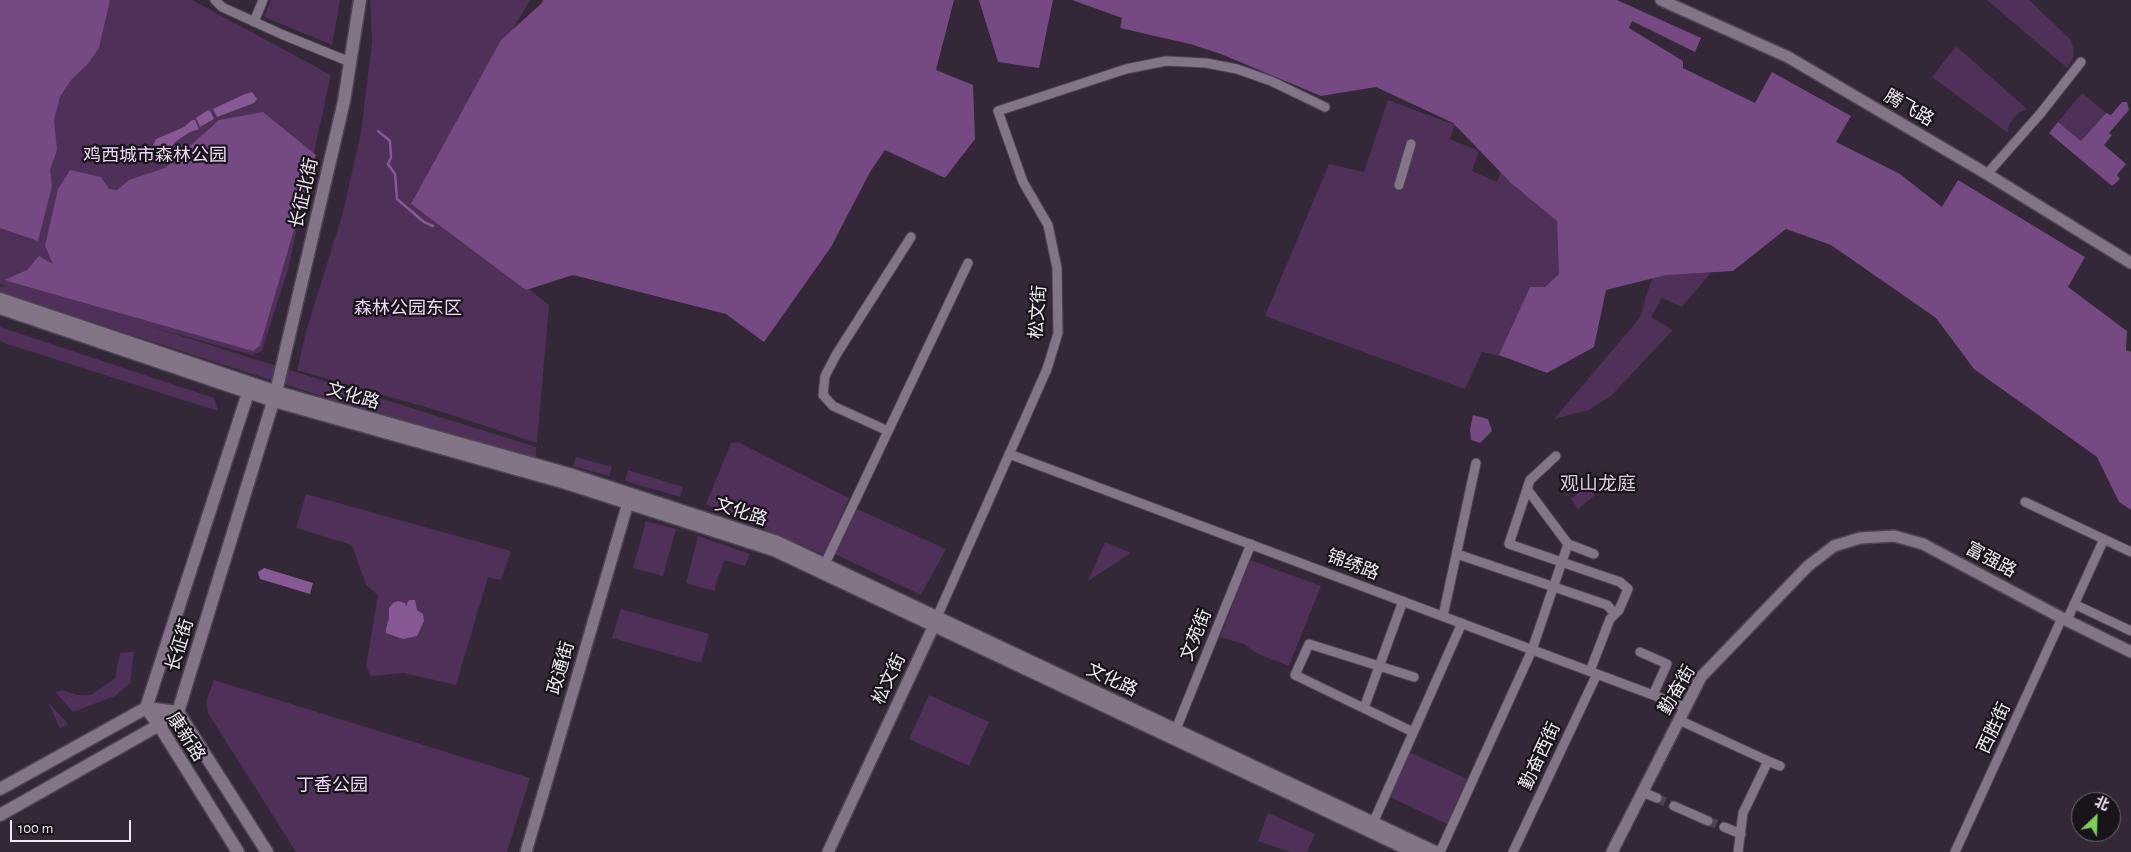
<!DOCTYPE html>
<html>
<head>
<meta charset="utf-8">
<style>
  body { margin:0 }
  #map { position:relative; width:2131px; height:852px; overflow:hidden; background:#342738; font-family:"Alegreya Sans","Noto Sans SC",sans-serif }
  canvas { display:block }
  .north { position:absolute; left:2071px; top:792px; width:50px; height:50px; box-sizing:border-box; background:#19131a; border:1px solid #6f6871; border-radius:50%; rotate:24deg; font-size:14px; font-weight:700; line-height:20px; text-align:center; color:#f0e8f3 }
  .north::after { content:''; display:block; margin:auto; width:18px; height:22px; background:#79d157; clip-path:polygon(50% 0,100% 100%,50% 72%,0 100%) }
  .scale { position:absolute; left:10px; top:820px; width:121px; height:22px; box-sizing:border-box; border:2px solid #f0e8f3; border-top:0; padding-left:6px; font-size:15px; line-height:18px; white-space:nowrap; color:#f0e8f3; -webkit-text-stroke:4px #19131a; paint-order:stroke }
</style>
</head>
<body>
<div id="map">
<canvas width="2131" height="852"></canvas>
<div class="north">北</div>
<div class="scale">100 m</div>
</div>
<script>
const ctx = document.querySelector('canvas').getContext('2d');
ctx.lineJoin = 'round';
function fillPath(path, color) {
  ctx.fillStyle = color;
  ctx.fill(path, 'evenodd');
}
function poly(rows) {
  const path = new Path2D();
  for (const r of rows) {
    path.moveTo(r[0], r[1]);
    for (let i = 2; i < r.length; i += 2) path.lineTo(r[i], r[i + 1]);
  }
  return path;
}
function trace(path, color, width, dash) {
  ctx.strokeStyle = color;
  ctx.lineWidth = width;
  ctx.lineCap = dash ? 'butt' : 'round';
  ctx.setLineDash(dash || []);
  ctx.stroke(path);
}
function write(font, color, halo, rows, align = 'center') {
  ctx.font = font + ' "Alegreya Sans","Noto Sans SC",sans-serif';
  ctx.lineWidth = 4.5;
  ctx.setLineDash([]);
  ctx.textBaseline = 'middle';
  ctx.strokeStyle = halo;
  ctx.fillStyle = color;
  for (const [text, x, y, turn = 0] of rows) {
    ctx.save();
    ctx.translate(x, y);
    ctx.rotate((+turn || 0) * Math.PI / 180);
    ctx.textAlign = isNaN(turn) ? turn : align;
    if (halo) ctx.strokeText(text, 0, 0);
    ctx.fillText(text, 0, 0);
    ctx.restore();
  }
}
const green = poly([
  [0,0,192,0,331,75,288,269,262,351,252,355,149,326,536,447,536,458,368,411,0,293,0,287,6,286,0,284],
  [271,0,340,0,332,45,264,17],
  [370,0,530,0,438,158,419,203,549,305,537,443,449,414,297,370,307,328,342,216,361,133,372,42],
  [1987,0,2029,0,2071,40,2074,50,2073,58,2067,68],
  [1956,46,2027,109,2020,112,2013,119,2009,125,2008,133,1932,77],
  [2082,93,2106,113,2081,141,2058,122],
  [1388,100,1455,125,1450,139,1479,151,1472,171,1497,182,1503,167,1541,182,1563,236,1561,273,1547,287,1504,357,1482,352,1465,389,1265,316,1329,164,1364,172],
  [1718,264,1682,307,1662,298,1651,317,1673,330,1611,396,1589,410,1554,419,1639,319,1655,269],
  [0,327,214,398,218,411,4,343,0,341],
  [738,442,849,498,824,555,706,504,731,443],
  [576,457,612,467,609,476,573,466],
  [628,470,683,487,680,497,625,481],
  [1579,472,1586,481,1567,496,1560,488],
  [1588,485,1595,495,1578,509,1571,499],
  [306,494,511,551,501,580,488,577,456,685,404,673,371,676,366,666,378,595,366,585,352,545,296,528],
  [857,509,946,549,921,595,835,554],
  [646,521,676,529,663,576,633,568],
  [698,536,750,554,745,566,724,560,714,591,686,583],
  [1105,542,1131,553,1088,581],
  [1250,560,1321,586,1289,666,1258,654,1244,644,1220,637],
  [621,609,709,634,701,663,612,638],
  [134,652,130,683,115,696,73,712,55,692,62,690,77,695,91,695,115,678,120,653],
  [214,680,530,778,507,852,296,852,208,713,206,702],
  [929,695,989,722,969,766,909,739],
  [48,702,68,724,60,729],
  [1409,752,1467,779,1447,824,1388,796],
  [1268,813,1315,834,1307,852,1290,852,1258,841]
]);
const forest = poly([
  [0,0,110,0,99,48,87,65,71,80,60,97,54,120,57,150,50,170,52,186,38,241,0,228],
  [543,0,954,0,936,70,973,85,975,139,945,178,885,150,870,172,831,247,764,342,726,314,573,275,526,290,411,204,501,40,542,3],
  [979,0,1053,0,1039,68,998,62],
  [1072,0,1617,0,1701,38,1695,52,1632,21,1629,28,1683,61,1683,68,1755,103,1772,72,1851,116,1836,142,1900,174,1942,207,1958,180,2085,257,2068,287,2127,331,2126,350,2131,352,2131,510,2119,502,2097,457,1974,369,1936,318,1831,245,1786,229,1733,271,1666,275,1606,290,1594,347,1547,373,1499,355,1530,287,1545,287,1559,274,1557,221,1511,183,1453,123,1376,87,1321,96,1221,54,1190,44,1120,28,1122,18],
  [2122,102,2127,102,2129,110,2109,133,2112,135,2104,145,2126,164,2117,175,2120,179,2112,186,2049,133,2058,122,2081,141,2106,113,2111,115],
  [263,112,316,155,260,346,253,351,4,280,27,270,39,256,53,264,45,246,58,189,70,170,101,177,109,189,117,190,129,180,165,168,219,120],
  [1473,415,1488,419,1492,431,1480,443,1471,440,1470,429]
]);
const water = poly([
  [252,92,257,99,254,103,217,117,213,109,245,94],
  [208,110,211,112,214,119,200,127,196,118],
  [192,120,195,120,199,129,190,132,175,142,167,153,158,146,153,145,156,139,184,127],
  [264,568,313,583,310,594,260,579,258,572],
  [409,600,415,600,417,610,423,614,424,621,417,636,403,639,386,633,386,629,389,618,389,608,393,603,398,601,405,603,406,606]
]);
const stream = poly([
  [378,131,390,141,391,158,388,164,395,174,397,199,424,222,433,226]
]);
const minorTunnel = poly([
  [1657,798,1674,806],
  [1708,821,1724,827]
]);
const minor = poly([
  [215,0,222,7,281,34,350,62],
  [254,22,263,0],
  [1987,174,2040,114,2081,62],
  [1399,185,1411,144],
  [888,431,833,406,823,395,825,376,836,355,911,237],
  [1009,454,1685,707],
  [1556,456,1530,480,1509,544,1620,582,1628,589,1619,610,1610,619,1590,671],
  [1527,489,1568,544],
  [2025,502,2131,552],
  [1457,554,1607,605,1615,614],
  [823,568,968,263],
  [2074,604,2131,631],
  [1443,616,1476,463],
  [937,617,1047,369,1058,333,1057,268,1048,225,1023,182,998,111,1126,69,1166,61,1206,63,1237,69,1271,81,1325,107],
  [2067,620,2104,539],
  [1640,652,1667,664,1653,695],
  [1364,708,1403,601],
  [1679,720,1768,761,1743,813,1738,852],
  [1413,732,1295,675,1309,644,1414,677],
  [1174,734,1251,544],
  [1768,761,1780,766],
  [1642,792,1657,798],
  [1674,806,1708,821],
  [1373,823,1462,623],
  [1724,827,1741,834],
  [1440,852,1532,650,1568,544,1594,554],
  [1513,852,1597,674],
  [1955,852,2062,618]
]);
const tertiary = poly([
  [1661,0,1788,57,1987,174,2131,263],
  [526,852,630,496],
  [828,852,937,619],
  [1612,852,1701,677,1808,566,1834,546,1860,538,1894,536,1923,544,2062,618,2131,652]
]);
const secondary = poly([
  [0,299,280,393,569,474,777,542,1435,852],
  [0,308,274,401,566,483,774,550,1414,852],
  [146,708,178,712,267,852],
  [146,708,159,725,238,852],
  [0,789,146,708,248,393],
  [0,815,159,725,178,712,276,392,344,101,360,0]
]);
const streetNames = [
  ["腾飞路",1909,108,30],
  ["长征北街",304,193,-77],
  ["松文街",1038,312,-86],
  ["文化路",353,396,16],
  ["文化路",741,512,18],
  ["富强路",1991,560,28],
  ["锦绣路",1353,565,21],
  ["文苑街",1196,635,-68],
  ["长征街",180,645,-73],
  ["政通街",561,668,-74],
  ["松文街",889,679,-65],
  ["文化路",1112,680,25],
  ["勤奋街",1677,690,-60],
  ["西胜街",1994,728,-65],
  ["康新路",186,737,57],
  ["勤奋西街",1540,756,-65]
];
const parkNames = [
  ["鸡西城市森林公园",155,156],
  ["森林公园东区",408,309],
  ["丁香公园",332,786]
];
const neighbourhoodNames = [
  ["观山龙庭",1598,484]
];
fillPath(green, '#4e3058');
fillPath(forest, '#754982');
fillPath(water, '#865994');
trace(stream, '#865994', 2.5);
trace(minorTunnel, '#504454', 9, [9, 4.5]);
trace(minor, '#4f4452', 11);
trace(tertiary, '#4f4452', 14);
trace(secondary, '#4f4452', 15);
trace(minor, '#837488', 9);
trace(tertiary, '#837488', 11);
trace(secondary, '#837488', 12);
write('18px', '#f0e8f3', '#19131a', streetNames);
write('18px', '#f0d6f8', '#19131a', parkNames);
write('19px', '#dbcbe1', '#19131a', neighbourhoodNames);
</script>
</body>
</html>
